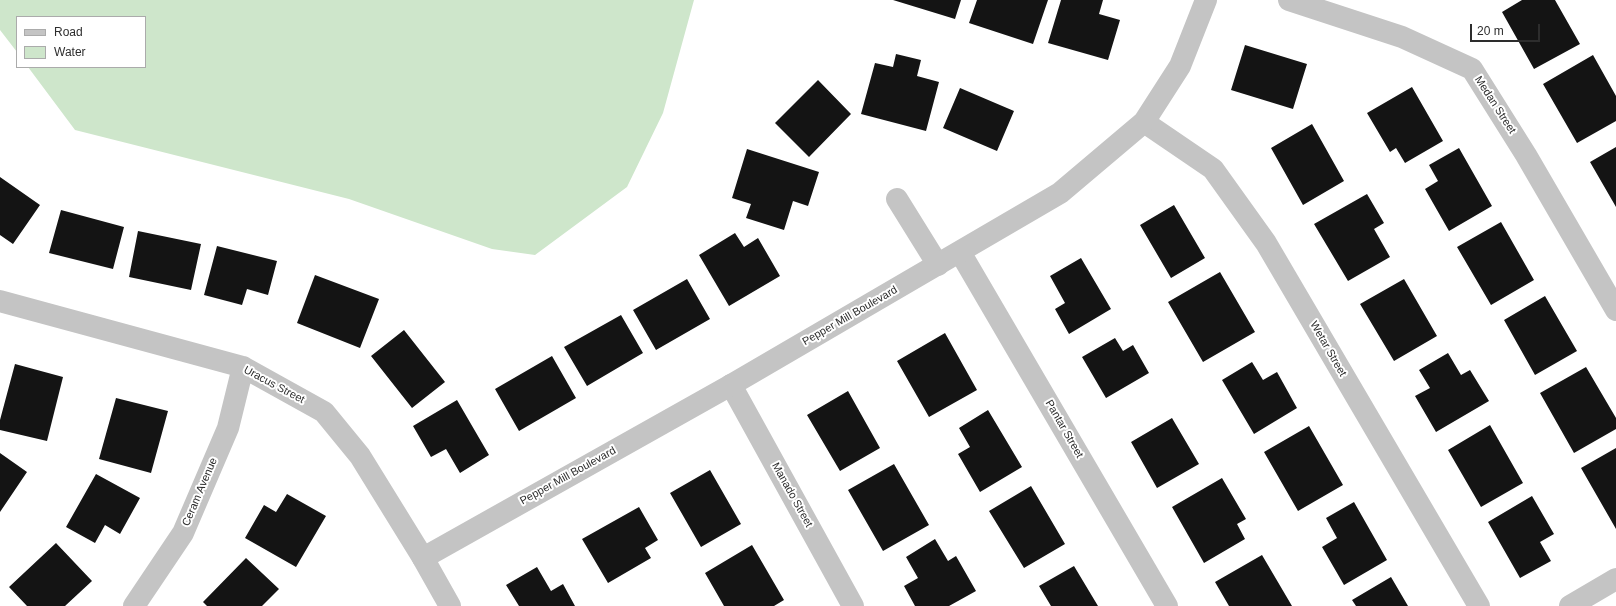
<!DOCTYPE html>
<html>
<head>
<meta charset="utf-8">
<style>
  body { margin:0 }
  #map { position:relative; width:1616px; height:606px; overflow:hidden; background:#fff; font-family:Arial,sans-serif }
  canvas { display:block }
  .legend { position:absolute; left:16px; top:16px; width:130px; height:52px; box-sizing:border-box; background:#fff; border:1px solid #ababab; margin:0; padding:5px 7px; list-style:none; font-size:12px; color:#2d2d2d }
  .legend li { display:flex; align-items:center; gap:8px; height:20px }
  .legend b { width:20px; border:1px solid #ababab }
  .scale { position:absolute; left:1470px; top:24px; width:70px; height:18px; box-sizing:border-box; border:2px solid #2d2d2d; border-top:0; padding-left:5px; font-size:12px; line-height:14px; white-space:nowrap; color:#2d2d2d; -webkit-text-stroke:3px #fff; paint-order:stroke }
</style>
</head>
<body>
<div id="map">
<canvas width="1616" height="606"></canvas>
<ul class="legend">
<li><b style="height:5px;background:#c4c4c4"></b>Road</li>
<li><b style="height:11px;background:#cee6cb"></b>Water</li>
</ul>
<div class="scale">20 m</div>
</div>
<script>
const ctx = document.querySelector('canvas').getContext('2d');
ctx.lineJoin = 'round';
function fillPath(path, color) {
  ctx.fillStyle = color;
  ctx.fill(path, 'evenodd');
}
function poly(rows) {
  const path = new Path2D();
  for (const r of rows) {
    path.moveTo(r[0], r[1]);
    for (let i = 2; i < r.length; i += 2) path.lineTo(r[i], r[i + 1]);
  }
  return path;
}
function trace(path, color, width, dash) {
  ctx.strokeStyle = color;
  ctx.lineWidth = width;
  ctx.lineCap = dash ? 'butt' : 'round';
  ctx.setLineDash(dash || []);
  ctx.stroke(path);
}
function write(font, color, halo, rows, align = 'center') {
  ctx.font = font + ' Arial,sans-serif';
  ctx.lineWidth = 4;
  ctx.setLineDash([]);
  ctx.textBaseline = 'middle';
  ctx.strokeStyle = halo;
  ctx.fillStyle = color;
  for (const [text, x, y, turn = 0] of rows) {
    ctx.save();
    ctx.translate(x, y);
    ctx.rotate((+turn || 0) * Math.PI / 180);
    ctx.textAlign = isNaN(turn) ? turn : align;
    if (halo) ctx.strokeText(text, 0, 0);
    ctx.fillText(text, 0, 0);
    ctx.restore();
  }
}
const water = poly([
  [0,0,694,0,663,113,627,187,535,255,492,249,349,199,75,130,28,67,145,67,145,17,17,17,17,52,0,30]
]);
const building = poly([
  [893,0,961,0,955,19],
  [977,0,1048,0,1033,44,969,23],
  [1061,0,1103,0,1099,14,1120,20,1108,60,1048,43],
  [1522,0,1555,0,1580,44,1534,69,1502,12],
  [1245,45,1307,64,1293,109,1231,90],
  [896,54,921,60,917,76,939,82,926,131,861,114,875,63,893,67],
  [1593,55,1616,96,1616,121,1577,143,1543,84],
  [818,80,851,114,809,157,775,123],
  [1412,87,1443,141,1405,163,1396,148,1390,152,1367,113],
  [960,88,1014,111,997,151,943,128],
  [1312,124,1344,181,1303,205,1271,148],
  [1616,147,1616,207,1590,162],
  [1459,148,1492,206,1449,231,1425,189,1438,181,1429,165],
  [747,149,819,172,808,206,793,201,784,230,746,218,751,204,732,198],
  [0,177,40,205,13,244,0,235],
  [1367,194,1384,223,1374,229,1390,257,1348,281,1314,224],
  [1174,205,1205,258,1171,278,1140,225],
  [61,210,124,227,113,269,49,253],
  [1501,222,1534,280,1491,305,1457,247],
  [138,231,201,244,191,290,129,277],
  [735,233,744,247,758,238,780,276,729,306,699,255],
  [217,246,277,261,268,295,247,289,242,305,204,295],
  [1081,258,1111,309,1069,334,1055,309,1065,303,1050,276],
  [1220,272,1255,332,1203,362,1168,302],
  [315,275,379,299,360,348,297,323],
  [687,279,710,319,656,350,633,310],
  [1404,279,1437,336,1394,361,1360,304],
  [1545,296,1577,351,1535,375,1504,320],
  [621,315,643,353,587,386,564,347],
  [404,330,445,382,412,408,371,356],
  [945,333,977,390,929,417,897,361],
  [1115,338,1123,351,1133,345,1149,373,1106,398,1082,357],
  [1448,353,1461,375,1470,370,1489,401,1436,432,1415,396,1430,388,1419,370],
  [552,356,576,398,519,431,495,389],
  [1252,362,1263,380,1277,372,1297,408,1254,434,1222,380],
  [15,364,63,377,47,441,0,430,0,420],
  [1586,367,1616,418,1616,429,1574,453,1540,393],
  [848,391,880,448,840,471,807,415],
  [116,398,168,411,151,473,99,459],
  [457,400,489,455,460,473,446,449,431,457,413,426],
  [988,410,1022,467,980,492,958,454,970,447,959,428],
  [1172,418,1199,464,1157,488,1131,442],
  [1490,425,1523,483,1481,507,1448,450],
  [1309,426,1343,485,1298,511,1264,452],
  [1616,448,1616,529,1581,468],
  [0,453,27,472,0,512],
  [894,464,929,525,883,551,848,490],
  [710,470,741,524,701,547,670,493],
  [96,474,140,498,120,534,105,525,95,543,66,527],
  [1222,478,1246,519,1237,524,1245,539,1204,563,1172,507],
  [1031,486,1065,544,1024,568,989,511],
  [287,494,326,516,296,567,245,538,264,505,276,512],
  [1532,496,1554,534,1540,542,1551,561,1520,578,1488,522],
  [1354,502,1387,560,1344,585,1322,547,1337,538,1326,518],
  [639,507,658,540,645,548,651,558,608,583,582,539],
  [935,539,948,561,956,556,976,591,949,606,915,606,904,586,918,578,906,557],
  [56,543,92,581,65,606,27,606,9,587],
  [752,545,784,600,774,606,724,606,705,573],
  [1262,555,1292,606,1229,606,1215,582],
  [246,558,279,589,262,606,207,606,203,602],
  [1074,566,1098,606,1051,606,1039,586],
  [537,567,551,591,563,584,575,606,519,606,506,585],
  [1391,577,1408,606,1356,606,1352,600]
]);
const minor = poly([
  [1289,0,1402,37,1472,69,1526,155,1616,310],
  [1144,122,1213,169,1266,243,1479,606],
  [897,199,938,265],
  [960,252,1167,606],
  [0,301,243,367,324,412,360,456,423,558],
  [731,385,853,606],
  [134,606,183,533,228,428,243,367],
  [1570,606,1616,579]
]);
const tertiary = poly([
  [450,606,423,558,731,385,1060,193,1144,122,1180,66,1206,0]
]);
const streetNames = [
  ["Medan Street",1495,105,57],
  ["Pepper Mill Boulevard",850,316,-30],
  ["Wetar Street",1328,349,60],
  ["Uracus Street",274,385,28],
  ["Pantar Street",1064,429,60],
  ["Pepper Mill Boulevard",568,476,-29],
  ["Ceram Avenue",200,492,-67],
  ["Manado Street",792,495,61]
];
fillPath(water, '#cee6cb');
fillPath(building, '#141414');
trace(minor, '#c4c4c4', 22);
trace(tertiary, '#c4c4c4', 22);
write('11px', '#2d2d2d', '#fff', streetNames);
</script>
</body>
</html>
